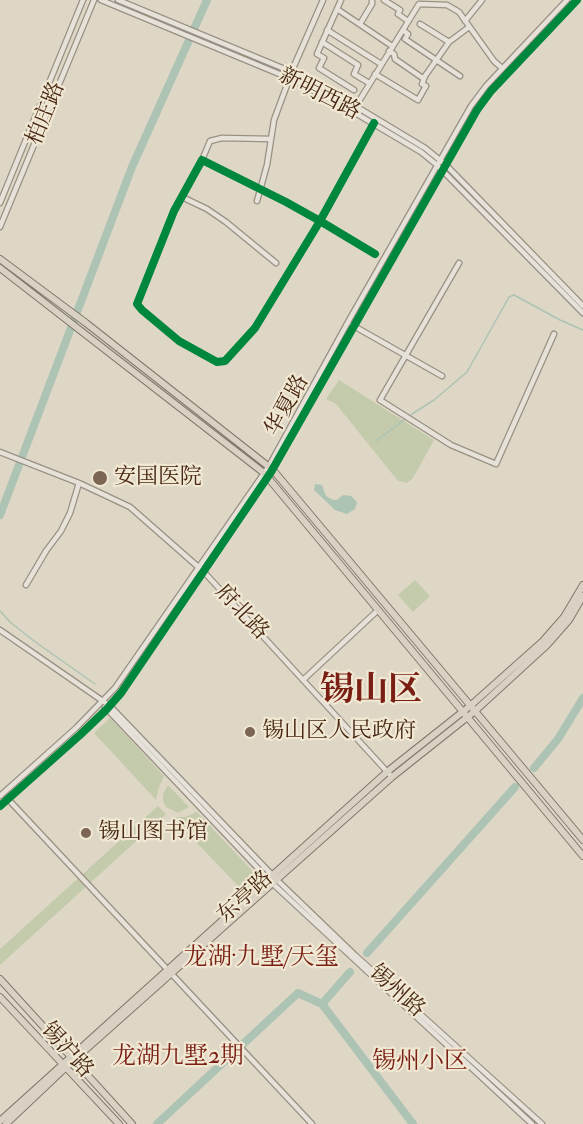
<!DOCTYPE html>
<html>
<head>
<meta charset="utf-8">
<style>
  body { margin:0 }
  canvas { display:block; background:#ded7c6 }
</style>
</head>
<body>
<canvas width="583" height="1124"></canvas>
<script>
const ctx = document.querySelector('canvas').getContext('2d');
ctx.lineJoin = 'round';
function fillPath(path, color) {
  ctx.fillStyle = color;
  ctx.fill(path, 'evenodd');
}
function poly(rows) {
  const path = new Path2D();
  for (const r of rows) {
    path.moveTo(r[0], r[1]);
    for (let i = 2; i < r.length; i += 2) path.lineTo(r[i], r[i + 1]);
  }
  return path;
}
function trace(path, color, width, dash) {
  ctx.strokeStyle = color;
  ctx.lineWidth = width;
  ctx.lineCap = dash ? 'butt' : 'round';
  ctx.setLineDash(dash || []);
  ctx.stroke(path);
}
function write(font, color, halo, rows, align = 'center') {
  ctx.font = font + ' "IM FELL Double Pica","Noto Serif SC",serif';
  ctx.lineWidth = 4.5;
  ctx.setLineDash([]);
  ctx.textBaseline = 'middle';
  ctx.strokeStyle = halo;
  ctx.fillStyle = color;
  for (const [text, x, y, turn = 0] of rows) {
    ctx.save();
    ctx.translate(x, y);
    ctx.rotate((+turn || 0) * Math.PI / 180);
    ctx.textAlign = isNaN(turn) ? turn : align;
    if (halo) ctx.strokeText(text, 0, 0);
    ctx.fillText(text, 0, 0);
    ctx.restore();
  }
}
const green = poly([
  [339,380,434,440,413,478,407,483,398,481,336,404,326,399],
  [415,580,430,596,413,612,398,595],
  [110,718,164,776,159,787,156,800,94,733],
  [168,785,189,807,178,813,166,807,163,801,163,794],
  [158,806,166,814,0,965,0,949],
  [197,812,259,878,244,892,172,817,185,817]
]);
const water = poly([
  [315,484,322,485,326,496,333,500,337,500,343,495,351,496,357,502,355,509,347,514,335,510,314,490]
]);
const stream = poly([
  [376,441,412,414,434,400,467,372,509,297,514,295,560,320,583,330],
  [0,611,10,622,34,641,95,684]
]);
const river = poly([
  [0,515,132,167,207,0],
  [534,768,558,739,583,698],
  [367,953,515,787],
  [350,972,322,1004,413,1124],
  [157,1124,298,993,322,1004]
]);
const minor = poly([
  [101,0,289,78,357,114,421,152,437,165,583,313],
  [118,0,292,72,332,92,425,148,446,165,583,306],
  [341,0,317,54,324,58,319,68,354,90],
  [384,0,400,10,398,14,408,21],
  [337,9,392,46],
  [465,21,482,0],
  [360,24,372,4,372,0],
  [420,24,449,42],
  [327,30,381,64],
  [403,30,408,34,405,39,460,76],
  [322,42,358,65,354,74,369,83],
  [389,51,394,54,395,59,424,79],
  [375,74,418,100,426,86,422,84,425,76,449,42,469,27],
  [356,106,419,4,447,5,459,12,494,61,502,68],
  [374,123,320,221,255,328,225,361,217,362,179,341,142,310,137,304,174,211,202,160,286,202,320,221,375,254],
  [202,160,210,141,222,138,271,139],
  [182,197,207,209,226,222,276,263],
  [257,201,267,165,274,120,294,66,323,0],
  [0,203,83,0],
  [0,227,94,0],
  [459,263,380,400,451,445,496,464,554,334],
  [352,325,442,376],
  [0,452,79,483,130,507,204,572,392,777],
  [26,585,46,551,61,531,70,513,79,483],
  [0,630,110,706,276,879,356,956,542,1124],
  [303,680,377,611],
  [105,707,272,883,532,1124],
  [0,796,76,728,115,688,269,466,348,322,471,106,486,86,567,0],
  [7,798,312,1124],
  [0,806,81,734,106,710,121,693,271,472,477,110,491,91,577,0]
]);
const major = poly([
  [0,259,86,323,273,470,583,840],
  [0,268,264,473,583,856],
  [0,979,132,1124],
  [0,997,119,1124],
  [0,1121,388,771,470,706,543,641,564,617,583,585],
  [6,1124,65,1068,392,777,475,711,547,645,569,620,583,596]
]);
const cycleway = poly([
  [374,123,320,221,255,328,225,361,217,362,179,341,142,310,137,304,174,211,202,160,286,202,320,221,375,254],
  [0,806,81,734,106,710,121,693,271,472,477,110,491,91,577,0]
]);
const markers = [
  [100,478,8,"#7c6552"],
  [250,732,6,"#7c6552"],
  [86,833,6,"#7c6552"]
];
const streetNames = [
  ["新明西路",319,95,27],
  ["柏庄路",47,114,-68],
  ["华夏路",288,406,-61],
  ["府北路",241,613,47],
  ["东亭路",246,898,-42],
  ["锡州路",396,992,42],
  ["锡沪路",66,1051,48]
];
const poiNames = [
  ["安国医院",114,478],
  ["锡山区人民政府",262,732],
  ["锡山图书馆",98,833]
];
const neighbourhoodNames = [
  ["龙湖·九墅/天玺",261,959],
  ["龙湖九墅2期",178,1058],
  ["锡州小区",420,1063]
];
const townNames = [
  ["锡山区",371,693]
];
fillPath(green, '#c4cbac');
fillPath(water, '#adc3b4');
trace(stream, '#adc3b4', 1.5);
trace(river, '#adc3b4', 8);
trace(minor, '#999084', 7);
trace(major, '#82796d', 8);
trace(minor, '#e6e2d9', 4.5);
trace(major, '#d9d2c4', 6);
trace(cycleway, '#00873e', 8);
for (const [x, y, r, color] of markers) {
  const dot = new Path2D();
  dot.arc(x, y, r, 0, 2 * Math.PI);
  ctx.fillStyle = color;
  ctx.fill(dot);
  trace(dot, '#f0e8d3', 2);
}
write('22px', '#482814', '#f0e8d3', streetNames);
write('22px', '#482814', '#f0e8d3', poiNames, 'left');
write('24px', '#7a1f14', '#f0e8d3', neighbourhoodNames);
write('bold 34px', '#7a1f14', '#f0e8d3', townNames);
</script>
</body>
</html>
